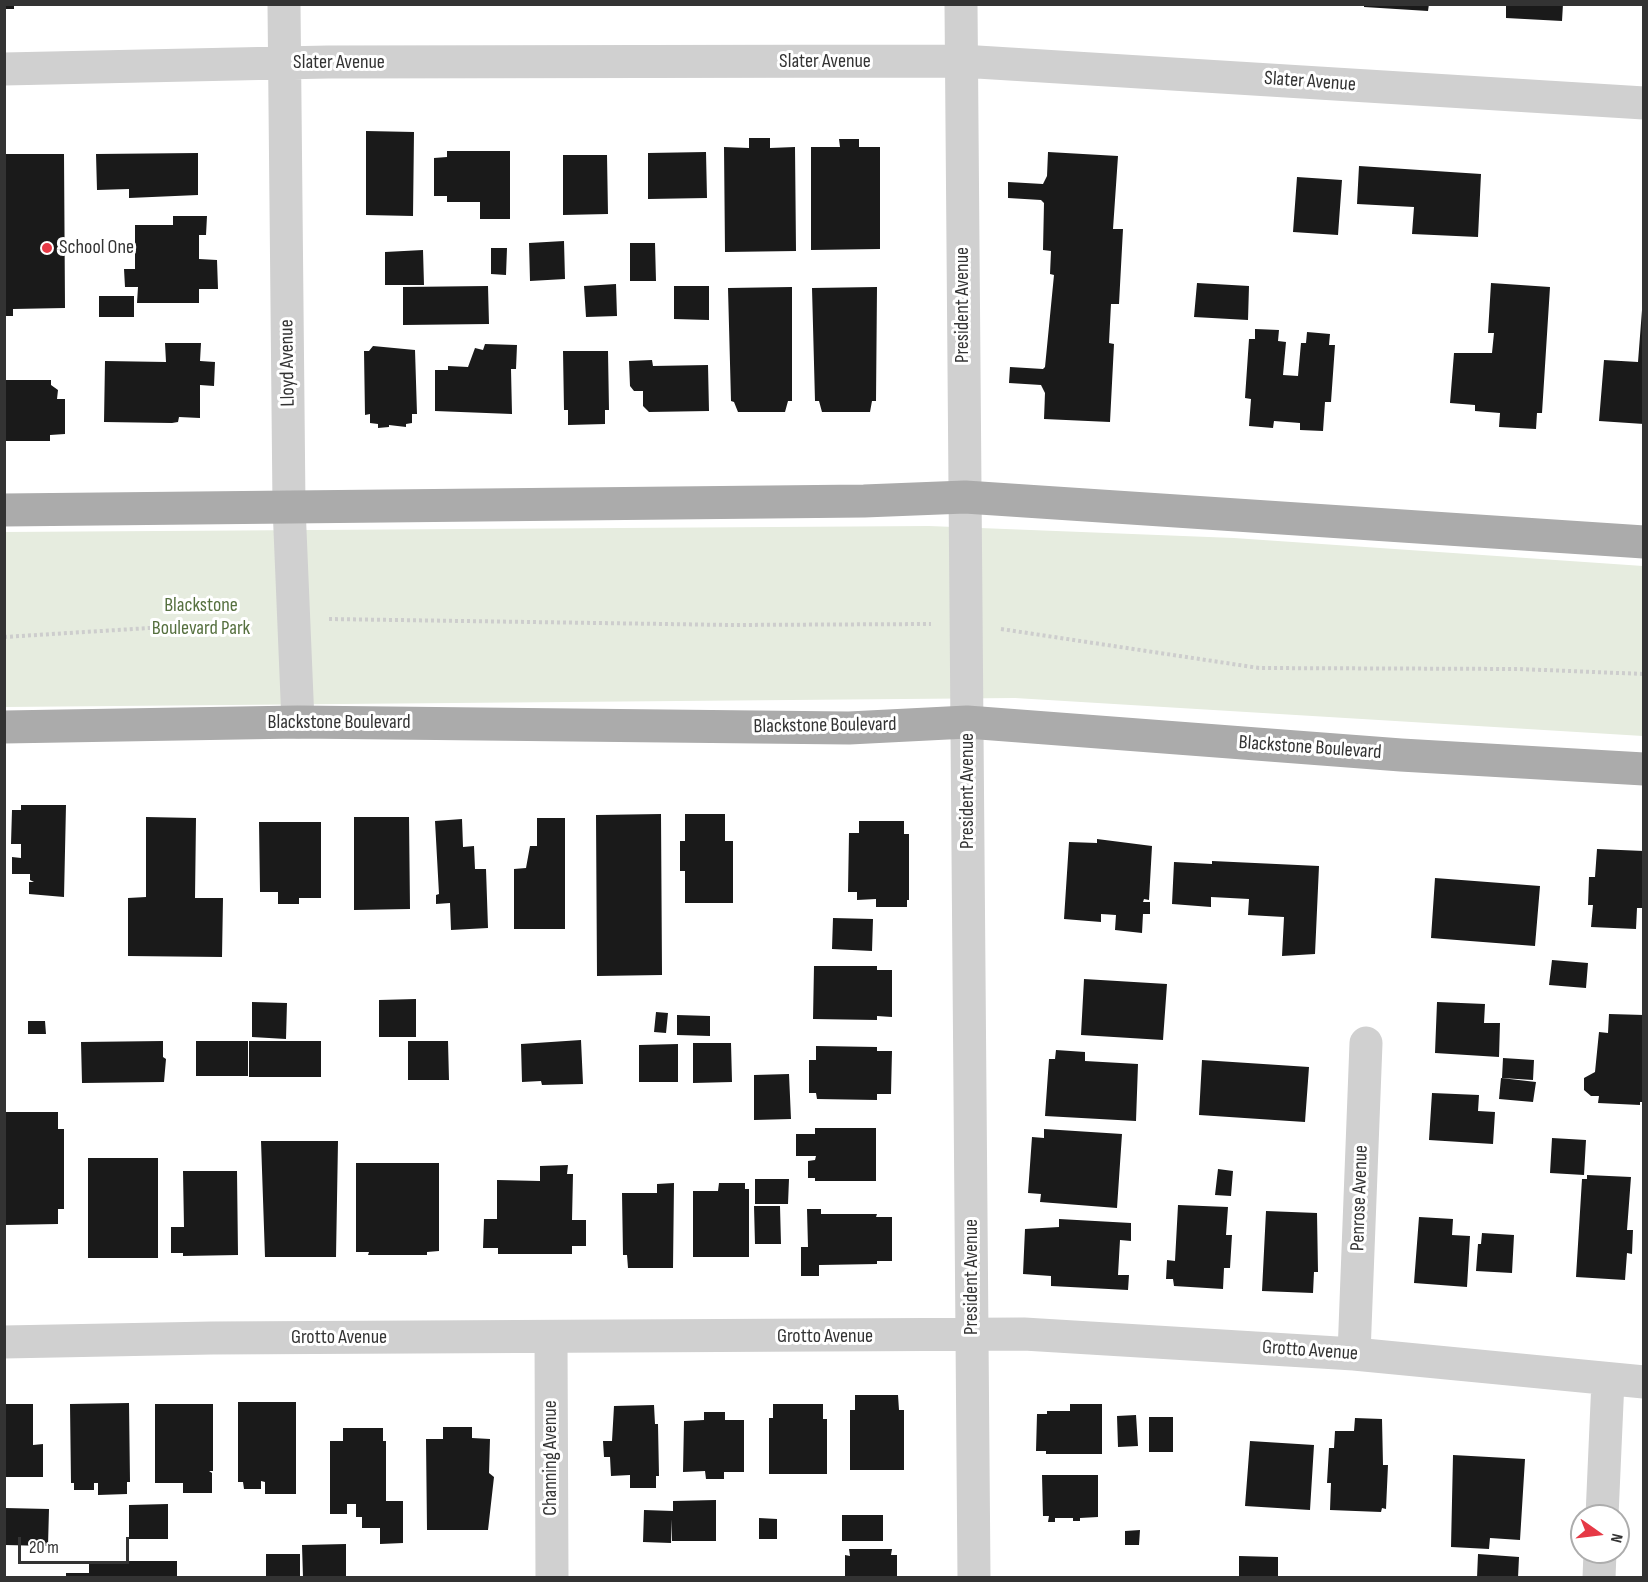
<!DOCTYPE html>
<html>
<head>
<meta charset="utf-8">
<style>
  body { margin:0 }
  #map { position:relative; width:1648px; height:1582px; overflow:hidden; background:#fff; font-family:"Sofia Sans Condensed",sans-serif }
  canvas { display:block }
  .frame { position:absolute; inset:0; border:6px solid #333; pointer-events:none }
  .north { position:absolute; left:1570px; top:1504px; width:60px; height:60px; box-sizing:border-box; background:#fff; border:2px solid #adadad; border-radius:50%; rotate:104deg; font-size:16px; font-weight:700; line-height:24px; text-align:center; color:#333 }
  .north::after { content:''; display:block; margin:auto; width:21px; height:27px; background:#e63946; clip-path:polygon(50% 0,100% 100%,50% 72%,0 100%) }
  .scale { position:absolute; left:18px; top:1537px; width:111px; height:27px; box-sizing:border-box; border:3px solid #333; border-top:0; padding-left:8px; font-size:18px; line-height:21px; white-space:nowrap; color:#333; -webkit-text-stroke:4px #fff; paint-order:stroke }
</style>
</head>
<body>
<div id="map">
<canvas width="1648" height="1582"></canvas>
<div class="frame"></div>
<div class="north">N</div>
<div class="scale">20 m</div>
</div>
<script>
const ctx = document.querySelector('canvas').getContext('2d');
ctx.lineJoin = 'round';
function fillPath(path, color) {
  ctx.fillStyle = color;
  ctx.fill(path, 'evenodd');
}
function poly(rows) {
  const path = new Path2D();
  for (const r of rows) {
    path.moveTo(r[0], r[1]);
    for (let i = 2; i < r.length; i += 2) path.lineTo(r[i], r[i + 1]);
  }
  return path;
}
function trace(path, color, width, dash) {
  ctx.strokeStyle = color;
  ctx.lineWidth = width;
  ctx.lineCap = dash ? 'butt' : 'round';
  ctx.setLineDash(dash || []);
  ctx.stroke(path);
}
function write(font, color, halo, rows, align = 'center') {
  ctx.font = font + ' "Sofia Sans Condensed",sans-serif';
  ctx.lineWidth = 6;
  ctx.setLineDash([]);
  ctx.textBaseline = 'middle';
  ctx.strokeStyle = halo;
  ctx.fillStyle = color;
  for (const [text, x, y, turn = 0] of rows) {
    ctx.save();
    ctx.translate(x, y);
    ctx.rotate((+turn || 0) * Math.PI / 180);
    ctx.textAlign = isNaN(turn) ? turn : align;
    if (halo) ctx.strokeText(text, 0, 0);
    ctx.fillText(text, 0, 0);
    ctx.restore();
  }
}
const green = poly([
  [929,526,1234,538,1643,566,1643,736,1015,698,5,707,4,532]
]);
const building = poly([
  [4,4,14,4,14,9,4,9],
  [1364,4,1429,4,1428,11,1364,7],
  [1506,4,1563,4,1562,21,1506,18],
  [366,131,414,132,413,216,366,215],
  [749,138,770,138,770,148,795,147,796,251,725,252,724,147,749,148],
  [839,139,859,139,859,147,880,147,880,249,811,250,811,147,840,147],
  [447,151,510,151,510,219,480,219,480,202,447,202,447,196,434,196,434,158,447,157],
  [706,152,707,198,648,199,648,153],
  [1048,152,1118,156,1113,229,1123,229,1119,304,1111,304,1109,343,1114,344,1110,422,1044,419,1045,393,1041,385,1009,383,1010,367,1043,369,1045,367,1054,275,1050,274,1051,251,1043,250,1044,203,1041,200,1008,198,1008,182,1043,184,1047,176],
  [198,153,198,195,129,198,129,189,97,190,96,154],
  [4,154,64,154,65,308,13,309,13,316,4,316],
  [563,155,607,155,608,214,563,215],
  [1359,166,1481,174,1478,237,1412,234,1414,207,1357,204],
  [1297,177,1342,180,1338,235,1293,232],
  [173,216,207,216,206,235,199,235,199,259,217,260,218,289,199,289,199,303,137,303,138,287,125,287,124,269,135,269,135,225,173,225],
  [564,241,565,279,530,281,529,243],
  [630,243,655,243,656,281,630,281],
  [491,248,507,248,506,275,491,274],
  [423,250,424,285,385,285,385,252],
  [1197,283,1249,286,1248,320,1194,317],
  [1491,283,1550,287,1542,413,1537,413,1536,429,1499,427,1500,413,1475,411,1475,405,1450,403,1454,353,1492,353,1494,333,1488,333],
  [616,284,617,316,586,317,584,286],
  [488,286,489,324,403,325,403,287],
  [674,286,709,286,709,320,674,319],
  [792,287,792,401,788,401,785,412,738,412,734,402,731,401,728,288],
  [877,287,876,401,872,401,870,412,822,412,819,401,815,401,812,288],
  [99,296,134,296,134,317,99,317],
  [1642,310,1644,424,1599,421,1604,360,1638,362],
  [1255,329,1279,330,1278,341,1286,342,1283,375,1298,376,1301,343,1306,343,1307,332,1330,334,1329,345,1335,345,1331,402,1325,402,1323,431,1300,430,1300,423,1274,421,1273,428,1249,426,1251,399,1245,398,1249,339,1255,339],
  [165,343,201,343,200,361,215,362,214,386,200,385,200,418,179,417,178,422,172,423,104,422,105,361,166,362],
  [485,344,517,345,516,369,511,369,512,414,435,411,435,370,448,370,448,366,468,367,475,348,483,350],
  [373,346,415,350,417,414,412,414,412,423,406,424,406,427,389,425,389,427,378,428,378,424,370,423,370,414,365,415,364,351,369,351],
  [563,351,608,351,609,410,605,410,605,424,568,425,568,410,564,410],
  [652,360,653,366,708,365,709,411,649,412,643,406,643,391,634,391,630,386,629,361],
  [4,380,51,380,51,385,58,390,57,399,65,399,65,434,50,435,50,441,4,441],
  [21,805,66,805,64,897,29,894,29,882,34,882,30,880,30,874,12,874,12,857,21,858,21,844,11,844,12,810,21,810],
  [661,814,662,975,597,976,596,815],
  [685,814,725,814,725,841,733,841,733,903,685,903,685,871,680,871,680,841,685,841],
  [146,817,196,818,195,898,223,898,222,957,128,956,128,898,146,897],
  [354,817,409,817,410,909,354,910],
  [537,818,565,818,565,929,514,929,514,869,526,868,530,846,537,846],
  [462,819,463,847,474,846,475,869,486,869,488,928,451,930,450,903,436,904,436,895,439,894,435,821],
  [859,821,904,821,904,834,909,834,909,900,907,900,907,907,876,907,876,899,857,900,857,892,848,892,849,833,859,833],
  [259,822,321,822,321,898,299,898,299,904,278,904,278,892,260,892],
  [1097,839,1152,846,1149,900,1144,899,1143,902,1150,902,1150,914,1143,914,1142,933,1115,930,1116,915,1101,914,1101,922,1064,919,1069,842,1097,843],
  [1597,849,1644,851,1644,908,1637,908,1636,929,1591,927,1593,905,1588,905,1589,877,1595,877],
  [1212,861,1319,866,1315,954,1282,956,1284,917,1248,915,1249,899,1211,897,1211,907,1172,904,1174,862,1212,864],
  [1435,878,1540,886,1535,946,1431,938],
  [833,918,873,919,872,951,832,949],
  [1552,960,1588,963,1586,988,1549,985],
  [814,966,877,966,877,970,892,970,892,1017,877,1016,877,1020,813,1019],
  [1084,979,1167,984,1163,1040,1081,1035],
  [416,999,416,1037,379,1037,379,1000],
  [252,1002,287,1003,286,1039,252,1037],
  [1437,1002,1485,1004,1484,1023,1500,1023,1499,1057,1435,1053],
  [656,1012,668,1013,666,1033,654,1032],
  [1609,1014,1644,1015,1644,1102,1640,1102,1640,1105,1598,1103,1599,1096,1591,1096,1584,1090,1584,1078,1595,1072,1599,1032,1608,1033],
  [677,1015,710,1016,710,1036,677,1035],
  [28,1021,45,1021,46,1034,28,1034],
  [581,1040,583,1084,542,1085,541,1081,522,1082,521,1044],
  [163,1041,163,1057,166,1059,164,1082,82,1083,81,1042],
  [196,1041,248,1041,248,1076,196,1076],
  [249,1041,321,1041,321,1077,249,1077],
  [408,1041,448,1041,449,1080,408,1080],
  [693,1043,731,1043,732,1082,693,1083],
  [678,1044,678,1082,639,1082,639,1045],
  [816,1046,877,1047,877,1051,892,1051,891,1094,877,1094,877,1100,817,1099,816,1093,809,1093,809,1060,816,1060],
  [1056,1050,1085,1052,1085,1061,1138,1064,1136,1121,1045,1116,1049,1059,1055,1059],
  [1503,1058,1534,1060,1533,1080,1502,1078],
  [1202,1060,1309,1067,1305,1122,1199,1115],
  [789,1074,791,1119,754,1120,754,1075],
  [1501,1078,1536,1082,1533,1102,1499,1099],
  [1432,1093,1479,1095,1478,1111,1495,1112,1493,1144,1429,1140],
  [4,1112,58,1112,58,1129,64,1129,64,1209,58,1209,58,1224,4,1225],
  [815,1128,876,1128,876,1181,815,1181,815,1178,808,1178,808,1161,815,1160,816,1156,796,1156,796,1134,815,1134],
  [1044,1129,1122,1134,1117,1208,1040,1202,1041,1194,1028,1193,1032,1137,1044,1138],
  [1552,1138,1586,1140,1584,1175,1550,1173],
  [261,1141,338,1141,336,1257,265,1257],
  [88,1158,158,1158,158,1258,88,1258],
  [356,1163,439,1163,439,1251,427,1252,427,1255,368,1255,369,1252,356,1252],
  [568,1165,567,1174,573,1174,572,1220,586,1220,586,1246,572,1246,572,1254,498,1254,498,1248,483,1248,484,1219,497,1219,497,1180,540,1181,540,1166],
  [1218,1169,1233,1171,1231,1196,1215,1195],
  [183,1171,237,1171,238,1255,183,1256,183,1253,171,1253,171,1227,184,1227],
  [1587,1175,1631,1177,1627,1230,1633,1230,1632,1254,1627,1253,1625,1280,1576,1277,1582,1179,1587,1179],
  [755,1179,789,1179,788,1204,755,1204],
  [674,1183,673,1268,628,1268,627,1255,623,1255,622,1193,657,1193,657,1184],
  [719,1183,745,1183,745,1189,749,1189,749,1257,693,1257,693,1191,718,1191],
  [1178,1205,1228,1207,1226,1235,1232,1235,1230,1268,1224,1268,1223,1289,1174,1286,1173,1279,1166,1279,1167,1260,1175,1261],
  [754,1206,780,1206,781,1244,755,1244],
  [807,1209,821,1209,821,1214,877,1214,876,1217,892,1217,892,1261,877,1261,877,1264,819,1265,819,1276,801,1276,801,1247,808,1247],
  [1266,1211,1317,1213,1318,1272,1314,1272,1313,1293,1262,1291],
  [1419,1217,1453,1219,1452,1235,1470,1236,1467,1287,1414,1283],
  [1059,1219,1131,1223,1131,1241,1120,1240,1118,1275,1129,1275,1128,1290,1051,1286,1051,1276,1023,1274,1025,1229,1059,1227],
  [1482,1233,1514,1235,1512,1273,1476,1271,1478,1244,1481,1244],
  [855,1395,898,1395,899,1410,904,1410,904,1470,850,1470,850,1410,855,1410],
  [238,1402,296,1402,296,1494,265,1494,265,1482,261,1481,261,1489,244,1489,243,1482,238,1482],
  [129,1403,130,1482,127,1482,127,1494,98,1495,98,1483,94,1483,94,1490,74,1490,74,1483,71,1483,70,1404],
  [4,1404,33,1404,33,1445,43,1444,43,1477,4,1477],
  [155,1404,213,1404,213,1471,209,1471,212,1473,212,1493,183,1493,183,1483,155,1483],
  [773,1404,823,1404,823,1419,827,1419,827,1474,769,1474,769,1418,773,1418],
  [1070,1404,1102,1404,1102,1454,1046,1454,1046,1451,1036,1451,1037,1414,1047,1414,1047,1411,1070,1411],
  [654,1405,655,1424,658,1424,659,1476,656,1476,656,1488,630,1488,630,1475,611,1476,610,1457,604,1457,603,1441,612,1441,614,1406],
  [704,1412,725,1412,725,1420,744,1420,744,1472,724,1472,724,1479,706,1479,705,1471,683,1472,684,1421,704,1420],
  [1136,1415,1138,1446,1118,1447,1117,1416],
  [1149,1417,1173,1417,1173,1452,1149,1452],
  [1355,1418,1382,1419,1383,1465,1388,1465,1386,1509,1382,1508,1381,1512,1330,1510,1331,1483,1327,1483,1329,1448,1334,1448,1335,1431,1354,1431],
  [443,1427,472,1427,472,1438,490,1439,489,1473,494,1477,488,1530,427,1530,426,1439,443,1439],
  [343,1428,383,1428,383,1441,386,1441,386,1501,403,1501,403,1543,380,1544,380,1528,362,1528,362,1517,356,1517,356,1504,347,1504,347,1514,330,1514,330,1441,343,1441],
  [1250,1441,1314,1445,1310,1510,1245,1506],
  [1453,1455,1525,1459,1520,1540,1490,1538,1489,1549,1451,1547],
  [1042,1475,1098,1475,1098,1517,1080,1518,1080,1521,1073,1521,1073,1518,1055,1518,1055,1522,1048,1522,1049,1516,1043,1516],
  [716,1500,716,1541,672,1541,672,1519,671,1543,643,1542,644,1510,673,1511,673,1501],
  [168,1504,168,1539,129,1539,129,1505],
  [5,1508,49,1509,48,1546,5,1545],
  [842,1515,883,1515,883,1541,842,1541],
  [759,1518,777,1519,777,1539,759,1539],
  [1140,1530,1139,1545,1125,1545,1125,1531],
  [346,1544,346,1578,303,1578,302,1545],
  [849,1549,892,1549,891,1555,897,1555,897,1578,845,1578,845,1555,850,1556],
  [266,1554,300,1554,300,1578,266,1578],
  [1478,1554,1519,1557,1518,1578,1477,1578],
  [1239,1556,1278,1557,1278,1578,1239,1578],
  [89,1561,177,1561,177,1578,66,1578,66,1573,89,1573]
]);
const path = poly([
  [329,619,732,625,931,624],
  [1001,629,1259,668,1519,669,1644,674],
  [4,637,230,623]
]);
const minor = poly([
  [284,4,289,506,298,722],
  [961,4,974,1578],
  [4,69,328,62,961,61,1644,103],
  [551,1338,552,1578],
  [4,1342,212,1338,1024,1334,1354,1354,1644,1382],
  [1354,1354,1366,1043],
  [1602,1516,1608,1380],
  [1599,1578,1600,1552]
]);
const major = poly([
  [4,510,864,501,965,497,1644,542],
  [4,727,298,722,849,728,967,722,1401,755,1644,769]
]);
const markers = [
  [47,248,6,"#e63946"]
];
const streetNames = [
  ["Slater Avenue",825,62],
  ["Slater Avenue",339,63],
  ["Slater Avenue",1310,82,4],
  ["President Avenue",963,305,-90],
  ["Lloyd Avenue",288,363,-91],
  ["Blackstone Boulevard",339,723],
  ["Blackstone Boulevard",825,726,-1],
  ["Blackstone Boulevard",1310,748,4],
  ["President Avenue",968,791,-90],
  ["Penrose Avenue",1360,1198,-88],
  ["President Avenue",972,1277,-90],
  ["Grotto Avenue",825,1337],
  ["Grotto Avenue",339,1338],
  ["Grotto Avenue",1310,1351,4],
  ["Channing Avenue",551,1458,-90]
];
const poiNames = [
  ["School One",59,248]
];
const parkNames = [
  ["Blackstone",201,606],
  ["Boulevard Park",201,629]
];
fillPath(green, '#e6ecdf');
fillPath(building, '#1a1a1a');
trace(path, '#cdcdcd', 4, [3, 3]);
trace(minor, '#d0d0d0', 33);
trace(major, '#ababab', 33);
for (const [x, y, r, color] of markers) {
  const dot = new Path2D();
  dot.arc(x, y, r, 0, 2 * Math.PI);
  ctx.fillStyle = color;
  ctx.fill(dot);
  trace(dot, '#fff', 2);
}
write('20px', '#333', '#fff', streetNames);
write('20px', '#333', '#fff', poiNames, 'left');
write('20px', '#56703f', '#fff', parkNames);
</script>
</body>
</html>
